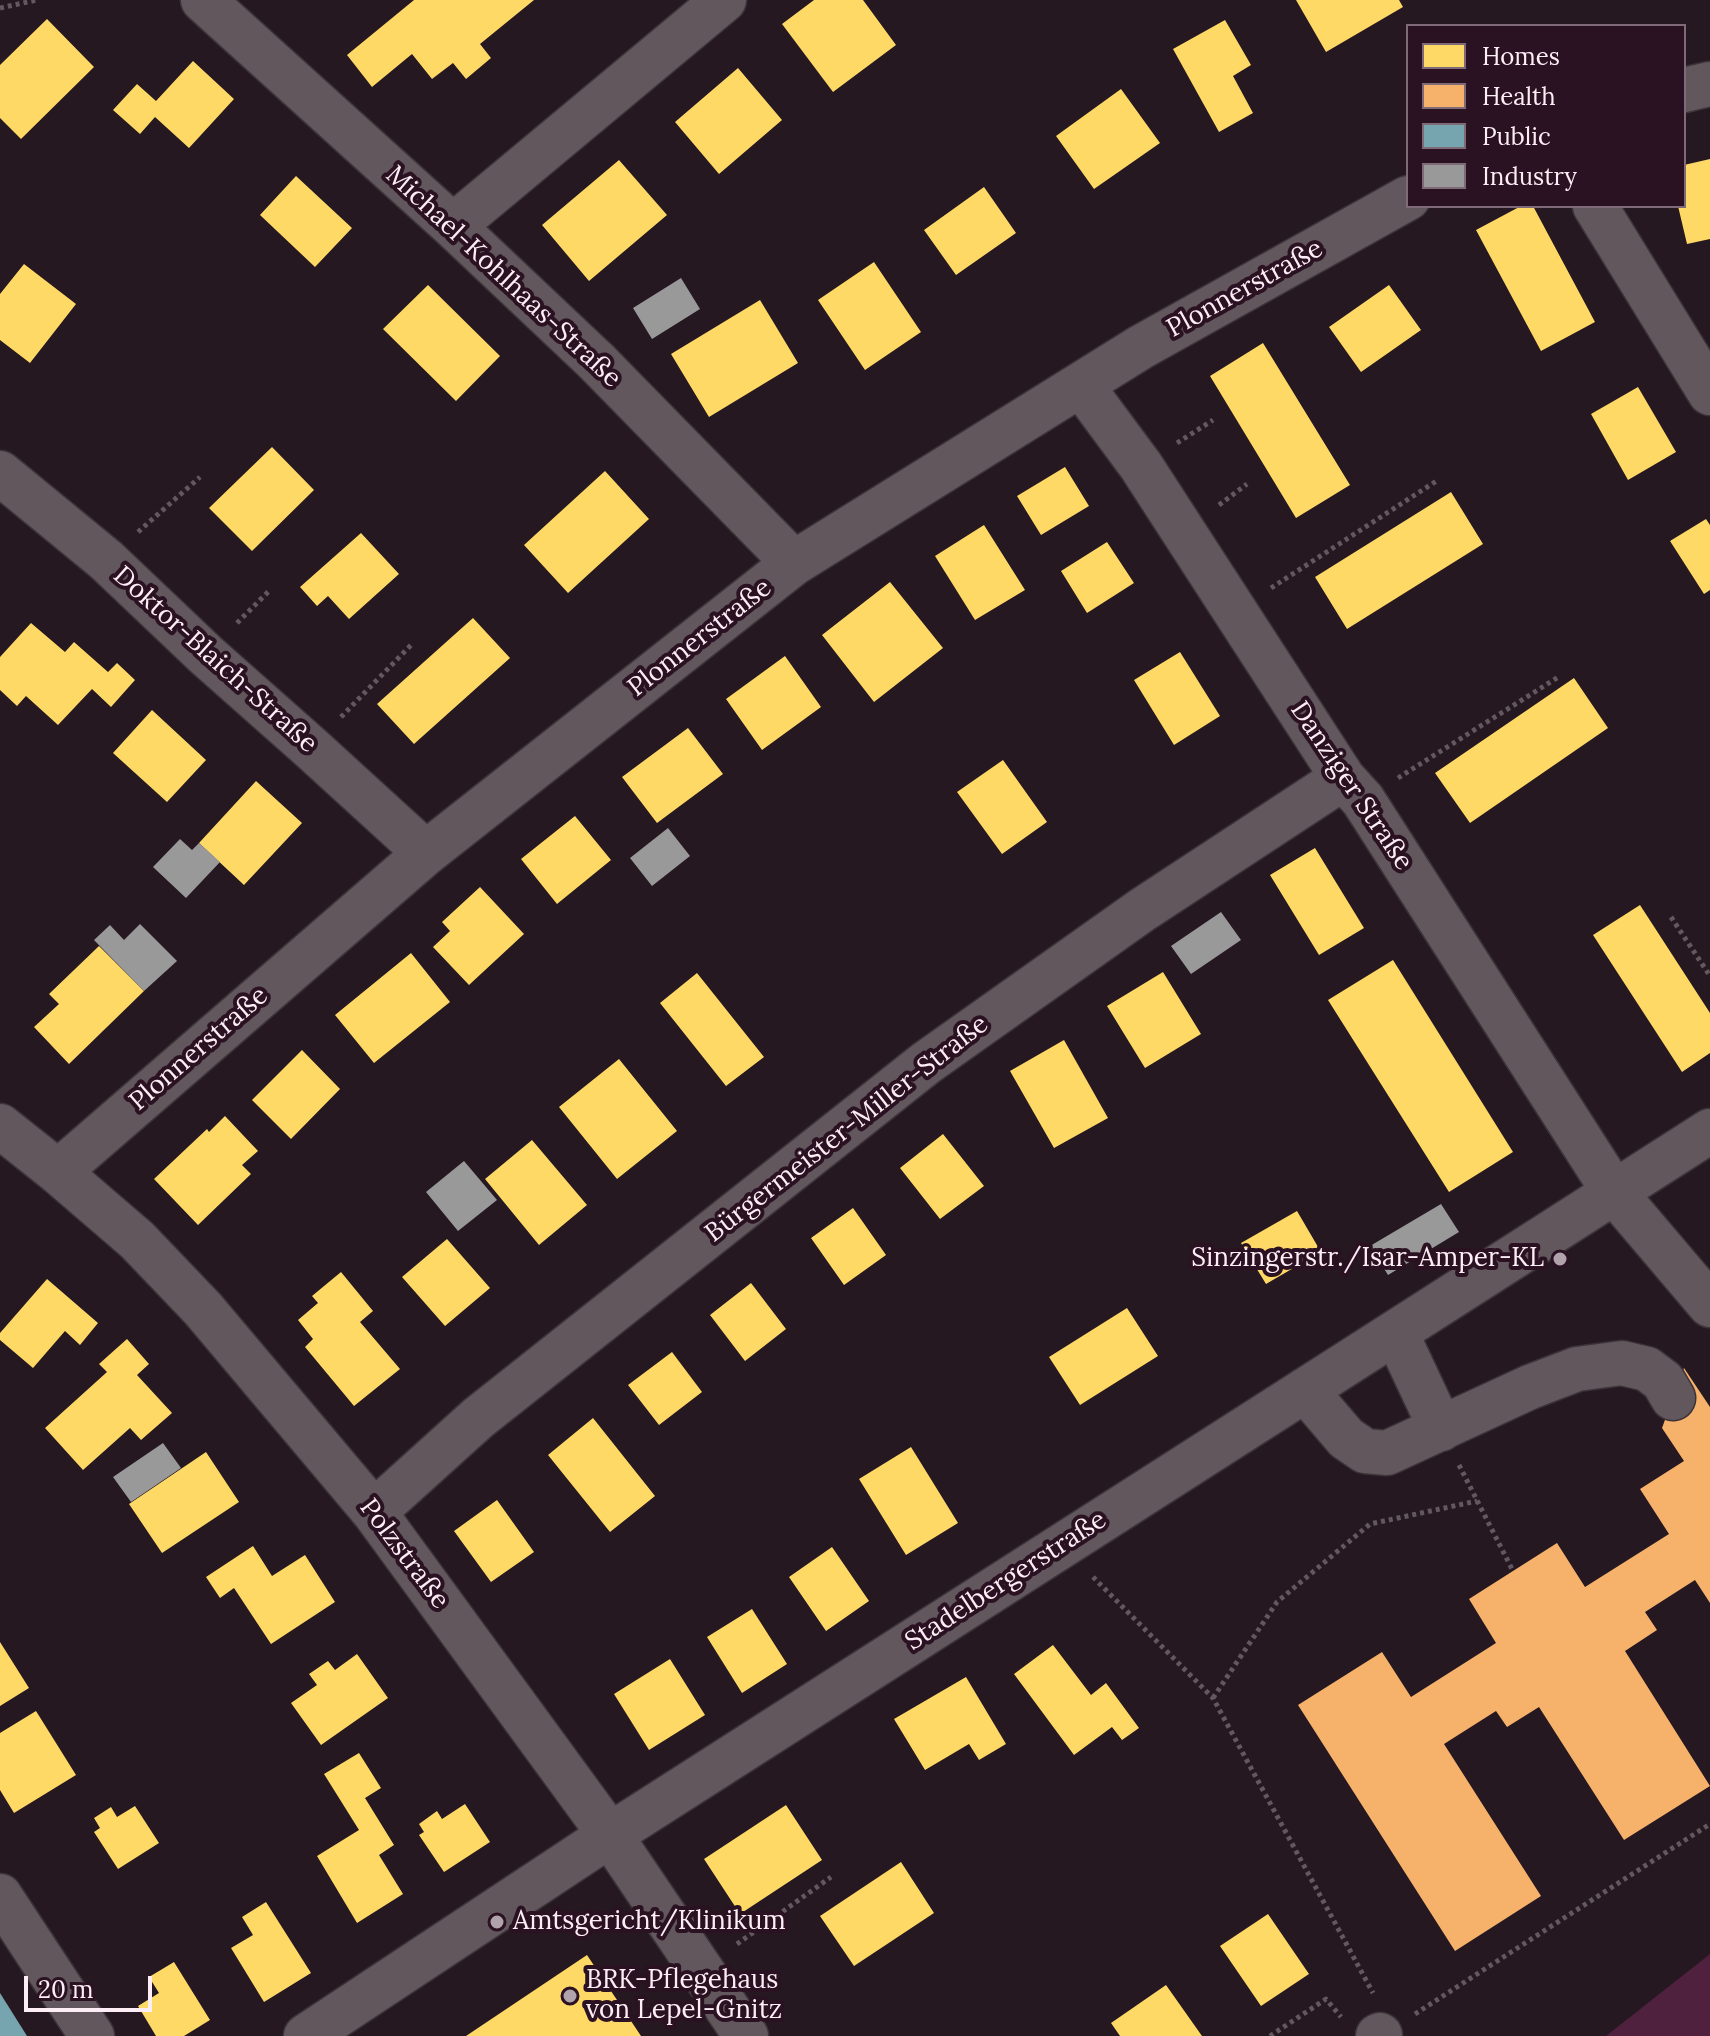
<!DOCTYPE html>
<html>
<head>
<meta charset="utf-8">
<style>
  body { margin:0 }
  #map { position:relative; width:1710px; height:2036px; overflow:hidden; background:#251821; font-family:Lora,serif }
  canvas { display:block }
  .legend { position:absolute; left:1406px; top:24px; width:280px; height:184px; box-sizing:border-box; background:#2b1222; border:2px solid #7f6a77; margin:0; padding:10px 14px; list-style:none; font-size:24px; color:#fdeef6 }
  .legend li { display:flex; align-items:center; gap:16px; height:40px }
  .legend b { width:40px; border:2px solid #7f6a77 }
  .scale { position:absolute; left:24px; top:1976px; width:128px; height:36px; box-sizing:border-box; border:4px solid #fdeef6; border-top:0; padding-left:10px; font-size:24px; line-height:28px; white-space:nowrap; color:#fdeef6; -webkit-text-stroke:6px #2b1222; paint-order:stroke }
</style>
</head>
<body>
<div id="map">
<canvas width="1710" height="2036"></canvas>
<ul class="legend">
<li><b style="height:22px;background:#ffd966"></b>Homes</li>
<li><b style="height:22px;background:#f6b26b"></b>Health</li>
<li><b style="height:22px;background:#76a5af"></b>Public</li>
<li><b style="height:22px;background:#999"></b>Industry</li>
</ul>
<div class="scale">20 m</div>
</div>
<script>
const ctx = document.querySelector('canvas').getContext('2d');
ctx.lineJoin = 'round';
function fillPath(path, color) {
  ctx.fillStyle = color;
  ctx.fill(path, 'evenodd');
}
function poly(rows) {
  const path = new Path2D();
  for (const r of rows) {
    path.moveTo(r[0], r[1]);
    for (let i = 2; i < r.length; i += 2) path.lineTo(r[i], r[i + 1]);
  }
  return path;
}
function trace(path, color, width, dash) {
  ctx.strokeStyle = color;
  ctx.lineWidth = width;
  ctx.lineCap = dash ? 'butt' : 'round';
  ctx.setLineDash(dash || []);
  ctx.stroke(path);
}
function write(font, color, halo, rows, align = 'center') {
  ctx.font = font + ' Lora,serif';
  ctx.lineWidth = 8;
  ctx.setLineDash([]);
  ctx.textBaseline = 'middle';
  ctx.strokeStyle = halo;
  ctx.fillStyle = color;
  for (const [text, x, y, turn = 0] of rows) {
    ctx.save();
    ctx.translate(x, y);
    ctx.rotate((+turn || 0) * Math.PI / 180);
    ctx.textAlign = isNaN(turn) ? turn : align;
    if (halo) ctx.strokeText(text, 0, 0);
    ctx.fillText(text, 0, 0);
    ctx.restore();
  }
}
const green = poly([
  [1710,1954,1710,2036,1606,2036]
]);
const homes = poly([
  [414,0,534,0,480,44,491,58,466,79,453,63,432,79,412,54,372,87,347,55],
  [814,0,863,0,896,45,833,92,782,24],
  [1296,0,1399,0,1403,7,1326,52],
  [47,19,94,67,21,139,0,118,0,65],
  [1225,20,1251,65,1233,76,1253,113,1219,132,1173,49],
  [193,61,234,99,189,148,155,117,140,134,113,110,137,84,156,101],
  [738,68,782,120,719,174,675,122],
  [1121,89,1160,143,1094,189,1056,136],
  [1710,159,1710,239,1687,244,1678,206,1684,206,1684,165],
  [619,160,667,215,589,281,542,225],
  [296,176,352,228,315,267,260,215],
  [984,187,1016,233,956,275,924,230],
  [1521,206,1533,206,1595,322,1541,351,1476,230],
  [874,262,921,332,865,370,818,300],
  [24,264,76,304,30,363,0,340,0,294],
  [428,285,500,356,456,401,383,329],
  [1389,285,1421,330,1361,372,1329,327],
  [760,300,798,363,709,417,671,354],
  [1263,343,1350,485,1296,518,1210,376],
  [1638,387,1676,452,1628,480,1591,414],
  [272,447,314,490,252,551,209,508],
  [1065,467,1089,506,1041,535,1017,496],
  [605,471,649,519,568,593,524,545],
  [1451,492,1483,544,1347,629,1315,577],
  [1706,519,1710,525,1710,590,1704,594,1670,541],
  [984,525,1025,590,975,620,935,556],
  [361,533,399,574,349,619,328,596,317,606,300,587],
  [1107,542,1134,583,1087,613,1061,571],
  [890,582,943,648,874,702,822,635],
  [473,618,510,658,414,744,377,704],
  [31,623,65,652,74,642,108,672,117,663,135,680,111,707,92,689,58,725,26,696,17,706,0,690,0,657],
  [1180,652,1220,716,1174,745,1134,680],
  [785,656,821,707,762,750,726,699],
  [1574,678,1608,728,1470,823,1435,773],
  [152,710,206,760,167,802,113,753],
  [688,728,723,774,657,823,622,777],
  [1003,760,1047,822,1002,854,957,792],
  [256,781,302,823,244,885,199,843],
  [575,816,611,860,557,904,521,859],
  [1315,848,1364,928,1319,955,1270,875],
  [480,887,524,934,469,985,433,947,450,931,442,922],
  [1640,905,1710,1013,1710,1053,1682,1072,1593,935],
  [99,946,144,991,69,1064,34,1027,59,1004,49,994],
  [411,953,450,1002,374,1063,335,1015],
  [1393,960,1513,1152,1449,1192,1328,1000],
  [1163,972,1201,1034,1145,1068,1107,1006],
  [697,973,764,1057,726,1086,660,1003],
  [1064,1040,1108,1118,1054,1148,1010,1071],
  [302,1050,340,1089,291,1139,252,1100],
  [619,1059,677,1131,617,1179,559,1107],
  [225,1116,258,1151,242,1165,251,1174,198,1225,154,1179,207,1129,209,1132],
  [943,1134,984,1186,940,1219,900,1168],
  [532,1140,587,1205,539,1245,485,1179],
  [853,1208,886,1255,844,1285,811,1238],
  [1297,1211,1321,1252,1266,1284,1241,1243],
  [447,1239,490,1288,445,1326,402,1277],
  [341,1272,373,1311,360,1322,400,1369,354,1406,305,1347,313,1339,298,1320,318,1303,312,1296],
  [47,1279,98,1323,80,1345,65,1331,33,1368,0,1340,0,1333],
  [751,1283,786,1329,745,1361,710,1315],
  [1127,1308,1158,1356,1080,1405,1049,1357],
  [127,1339,149,1364,137,1375,172,1413,141,1440,130,1428,83,1470,45,1428,107,1372,99,1364],
  [672,1352,702,1392,659,1425,628,1385],
  [593,1418,655,1496,610,1532,548,1455],
  [911,1447,958,1523,906,1555,859,1479],
  [206,1452,239,1502,162,1553,129,1504],
  [497,1500,534,1552,491,1582,454,1531],
  [253,1546,272,1576,305,1555,335,1602,271,1644,234,1588,220,1598,206,1577],
  [832,1547,869,1601,826,1631,789,1577],
  [752,1609,787,1664,742,1693,707,1637],
  [0,1642,29,1688,0,1706],
  [1053,1645,1091,1695,1106,1683,1139,1728,1122,1740,1112,1727,1074,1755,1014,1674],
  [357,1654,388,1698,321,1745,291,1703,317,1685,309,1674,328,1661,335,1670],
  [670,1659,705,1715,649,1750,614,1694],
  [966,1677,1006,1744,979,1760,969,1744,925,1770,894,1719],
  [36,1711,76,1775,14,1813,0,1790,0,1733],
  [359,1753,381,1788,365,1798,394,1845,379,1855,403,1894,357,1923,317,1856,359,1830,324,1774],
  [465,1804,490,1842,444,1872,419,1835,424,1832,419,1824,437,1811,442,1819],
  [786,1805,822,1860,740,1914,704,1859],
  [135,1806,159,1843,118,1869,94,1832,100,1828,94,1818,111,1807,117,1817],
  [901,1862,934,1913,854,1966,820,1916],
  [266,1902,311,1973,264,2002,231,1948,253,1935,242,1917],
  [1268,1914,1309,1974,1261,2006,1220,1946],
  [587,1955,641,2036,466,2036],
  [174,1962,210,2020,184,2036,156,2036,138,2006,159,1993,149,1977],
  [1166,1985,1202,2036,1120,2036,1111,2023]
]);
const health = poly([
  [1684,1368,1710,1407,1710,1603,1695,1580,1645,1612,1657,1630,1625,1651,1710,1786,1624,1840,1539,1707,1507,1727,1496,1711,1444,1744,1541,1896,1455,1951,1298,1705,1382,1652,1411,1697,1496,1643,1469,1599,1557,1543,1585,1587,1669,1534,1640,1489,1684,1461,1662,1428]
]);
const public = poly([
  [0,1993,27,2036,0,2036]
]);
const industry = poly([
  [681,278,700,309,652,339,633,308],
  [668,828,690,856,652,886,630,858],
  [180,839,192,850,199,843,220,862,186,898,153,867],
  [1221,912,1241,940,1191,974,1171,946],
  [140,924,177,961,144,991,94,940,110,925,124,940],
  [464,1161,497,1200,458,1231,426,1192],
  [1441,1204,1459,1232,1388,1275,1370,1246],
  [163,1443,181,1468,131,1502,113,1477]
]);
const path = poly([
  [0,8,37,0],
  [1177,443,1213,420],
  [1219,505,1247,484],
  [138,532,200,477],
  [1271,588,1438,480],
  [237,623,270,590],
  [341,717,413,643],
  [1398,778,1560,676],
  [1671,917,1710,976],
  [1459,1465,1513,1571],
  [1093,1577,1213,1698,1373,1993],
  [1213,1698,1277,1602,1370,1524,1477,1501],
  [737,1944,831,1877],
  [1415,2014,1710,1824],
  [1270,2036,1326,1999,1341,2017]
]);
const minor = poly([
  [203,0,453,226,596,361,794,563],
  [1684,90,1710,84],
  [1595,206,1710,393],
  [453,226,724,0],
  [1081,385,1141,466,1343,778,1363,800,1614,1192,1710,1305],
  [0,473,106,560,206,655,311,748,426,853],
  [0,1126,58,1172,137,1240,203,1309,374,1512,610,1835,746,2036],
  [58,1172,426,853,794,563,1141,347,1408,198],
  [1396,1333,1441,1429],
  [1305,1390,1346,1438,1365,1451,1387,1453,1530,1387,1577,1369,1622,1363,1647,1369,1663,1381,1673,1398],
  [374,1512,478,1418,926,1063,1142,910,1343,778],
  [0,1896,92,2036],
  [306,2036,610,1835,1710,1131],
  [1378,2036,1380,2035]
]);
const markers = [
  [1560,1259,8,"#b1a3ab"],
  [497,1922,8,"#b1a3ab"],
  [570,1996,8,"#b1a3ab"]
];
const streetNames = [
  ["Michael-Kohlhaas-Straße",503,277,43],
  ["Plonnerstraße",1245,289,-29],
  ["Plonnerstraße",700,638,-38],
  ["Doktor-Blaich-Straße",215,660,42],
  ["Danziger Straße",1351,786,56],
  ["Plonnerstraße",199,1049,-41],
  ["Bürgermeister-Miller-Straße",847,1129,-38],
  ["Polzstraße",404,1554,53],
  ["Stadelbergerstraße",1006,1581,-33]
];
const poiNames = [
  ["Sinzingerstr./Isar-Amper-KL",1544,1259,"right"],
  ["Amtsgericht/Klinikum",513,1922],
  ["BRK-Pflegehaus",586,1981],
  ["von Lepel-Gnitz",586,2011]
];
fillPath(green, '#4f213e');
fillPath(homes, '#ffd966');
fillPath(health, '#f6b26b');
fillPath(public, '#76a5af');
fillPath(industry, '#999');
trace(minor, '#3c3338', 47);
trace(path, '#62585e', 5, [4, 4]);
trace(minor, '#61575d', 44);
for (const [x, y, r, color] of markers) {
  const dot = new Path2D();
  dot.arc(x, y, r, 0, 2 * Math.PI);
  ctx.fillStyle = color;
  ctx.fill(dot);
  trace(dot, '#2b1222', 3);
}
write('26px', '#fdeef6', '#2b1222', streetNames);
write('26px', '#fdeef6', '#2b1222', poiNames, 'left');
</script>
</body>
</html>
